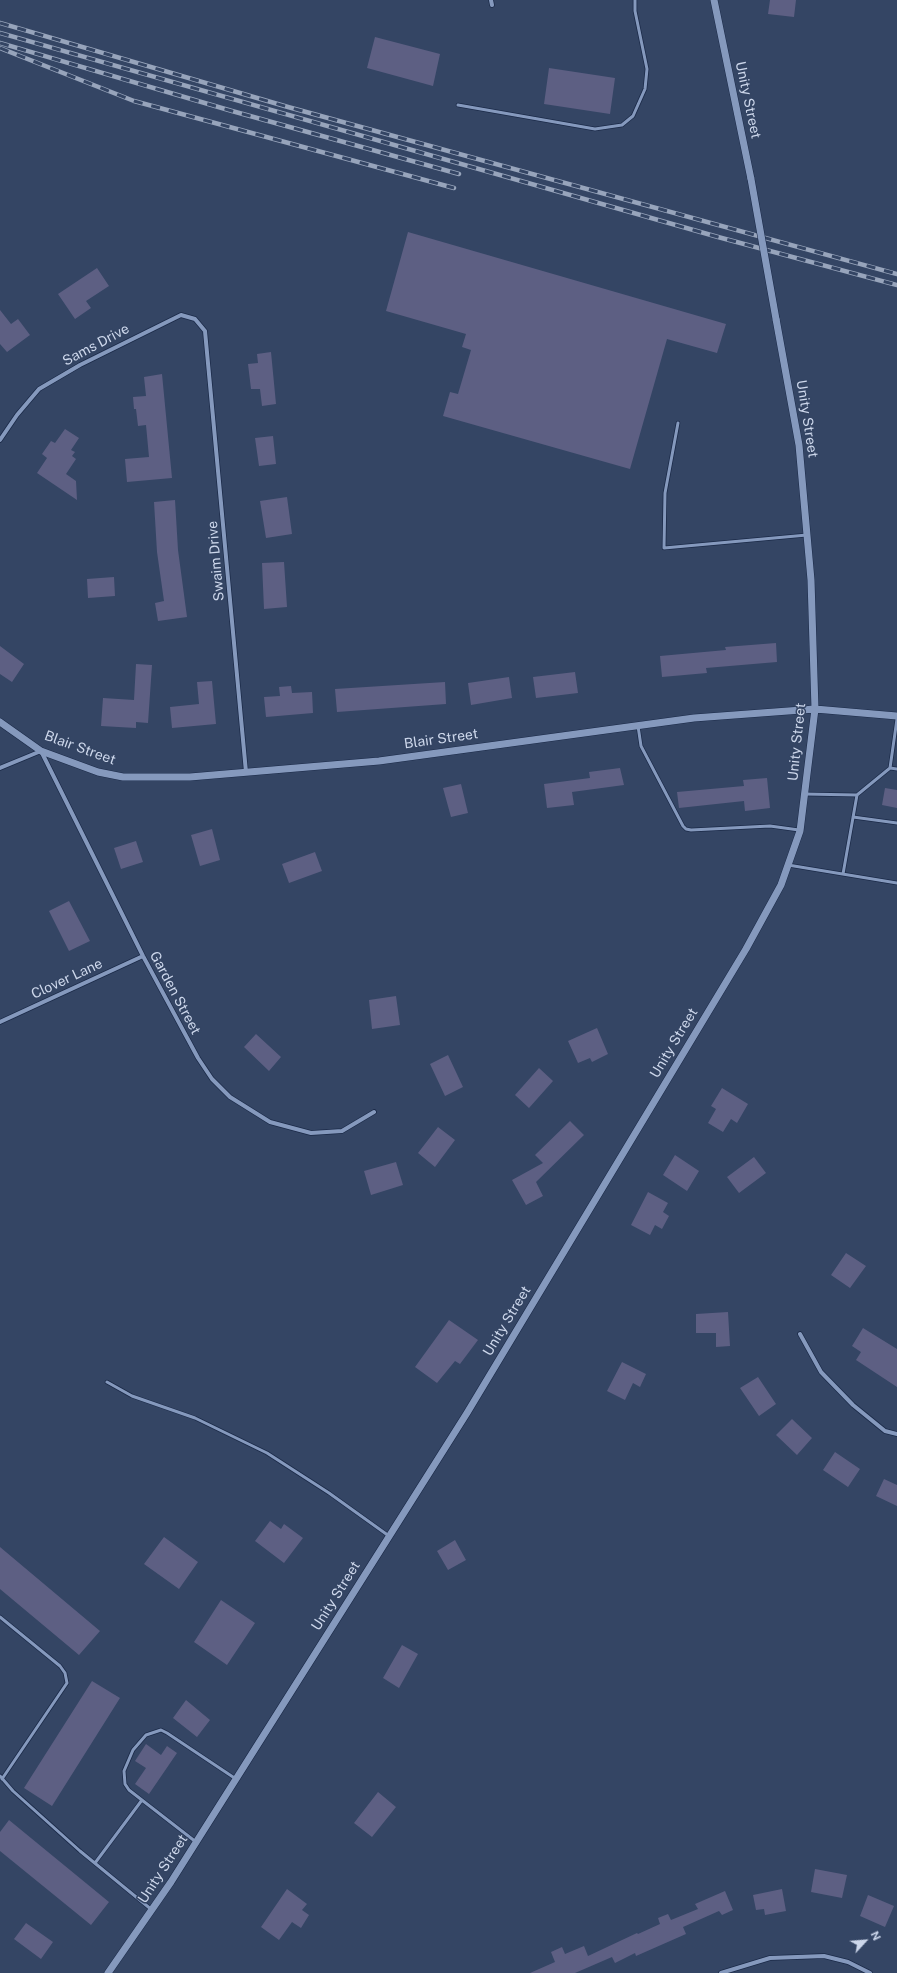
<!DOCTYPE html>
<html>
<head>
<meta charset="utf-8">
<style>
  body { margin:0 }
  #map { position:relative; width:897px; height:1973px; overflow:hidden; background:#344564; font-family:"Public Sans",sans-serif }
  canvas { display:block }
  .north { position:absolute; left:845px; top:1921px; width:40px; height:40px; -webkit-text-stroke:3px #344564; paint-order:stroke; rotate:64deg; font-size:11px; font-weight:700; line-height:16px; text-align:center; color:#cdd7eb }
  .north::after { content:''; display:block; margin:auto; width:14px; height:18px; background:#cdd7eb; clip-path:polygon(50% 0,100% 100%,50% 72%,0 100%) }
</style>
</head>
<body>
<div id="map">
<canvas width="897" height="1973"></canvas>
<div class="north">N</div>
</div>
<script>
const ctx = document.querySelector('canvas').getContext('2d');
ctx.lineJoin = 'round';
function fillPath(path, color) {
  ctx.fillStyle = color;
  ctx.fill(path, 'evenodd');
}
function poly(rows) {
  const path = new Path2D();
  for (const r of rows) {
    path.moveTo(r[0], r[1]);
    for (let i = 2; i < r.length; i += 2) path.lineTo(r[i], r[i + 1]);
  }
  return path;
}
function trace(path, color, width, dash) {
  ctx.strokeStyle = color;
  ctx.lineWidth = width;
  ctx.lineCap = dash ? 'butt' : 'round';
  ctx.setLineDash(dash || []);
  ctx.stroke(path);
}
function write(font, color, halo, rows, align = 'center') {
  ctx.font = font + ' "Public Sans",sans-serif';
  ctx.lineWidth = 3;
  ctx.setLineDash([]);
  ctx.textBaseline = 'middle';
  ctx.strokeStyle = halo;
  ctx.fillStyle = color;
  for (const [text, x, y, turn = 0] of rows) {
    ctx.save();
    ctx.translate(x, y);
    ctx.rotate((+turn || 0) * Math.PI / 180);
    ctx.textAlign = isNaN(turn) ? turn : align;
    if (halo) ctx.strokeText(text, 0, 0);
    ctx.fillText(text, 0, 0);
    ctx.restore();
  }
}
const building = poly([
  [770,0,796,0,794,17,768,14],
  [375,37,440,54,433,86,367,68],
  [549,68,615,78,610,114,544,104],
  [408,232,726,324,717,353,667,339,630,469,443,416,450,392,458,394,471,350,462,347,466,334,386,311],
  [97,268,109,286,86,301,91,308,75,319,58,294],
  [0,310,11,324,18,319,30,335,7,352,0,344],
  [271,352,276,404,262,406,260,389,251,389,248,364,258,363,257,354],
  [162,374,172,478,127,482,125,459,149,457,146,425,138,426,136,409,134,409,133,397,146,396,144,377],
  [65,429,79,438,71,450,75,452,72,456,76,459,66,474,76,481,77,500,37,473,47,458,42,454,51,441,55,443],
  [273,436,276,464,259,466,255,438],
  [287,497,292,534,266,538,260,501],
  [175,500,178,550,187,617,158,621,155,603,164,601,157,552,154,502],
  [284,562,287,607,264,609,262,563],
  [114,577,115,596,88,598,87,579],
  [776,643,777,662,706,668,707,673,662,677,660,656,726,650,725,647],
  [0,646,24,664,12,682,0,674],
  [136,664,152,665,148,723,136,722,136,728,101,726,103,698,134,700],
  [575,672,578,693,536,698,533,677],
  [509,677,512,698,471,705,468,683],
  [212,681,216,724,172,728,170,707,199,704,197,682],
  [445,682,446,704,337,712,335,689],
  [291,686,292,693,312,692,313,713,266,717,264,697,280,696,279,687],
  [620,768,624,785,572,792,574,805,547,808,544,784,590,778,589,772],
  [767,778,770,808,745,811,744,801,679,808,677,792,744,786,743,780],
  [461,784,468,813,451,817,443,788],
  [885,788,897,790,897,808,882,805],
  [212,829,220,860,200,866,191,835],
  [136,841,143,862,121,869,114,848],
  [315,852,322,871,289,883,282,864],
  [69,901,90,941,69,951,49,911],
  [396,996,400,1025,372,1029,369,1000],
  [597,1028,608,1054,592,1062,590,1058,578,1063,568,1041],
  [256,1034,281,1057,269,1071,244,1047],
  [448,1055,463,1087,445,1096,430,1064],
  [539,1068,553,1081,529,1108,515,1095],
  [722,1088,748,1104,737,1123,731,1119,723,1132,708,1123,716,1109,711,1106],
  [570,1121,584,1135,536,1182,543,1196,526,1205,512,1180,543,1163,535,1155],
  [438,1127,455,1140,435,1167,418,1153],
  [675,1155,699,1171,687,1191,663,1175],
  [754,1157,766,1173,739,1193,727,1177],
  [396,1162,403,1185,371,1195,364,1171],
  [648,1192,668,1203,663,1212,669,1216,662,1229,655,1225,650,1235,631,1225],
  [846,1253,866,1266,850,1288,831,1275],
  [728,1312,730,1346,716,1347,716,1333,696,1333,696,1314],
  [449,1320,478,1340,460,1364,455,1361,437,1383,415,1367],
  [863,1328,897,1349,897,1387,856,1360,861,1352,852,1346],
  [622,1362,646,1374,640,1387,633,1383,625,1400,607,1391],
  [758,1377,776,1404,759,1416,740,1388],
  [792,1419,812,1438,797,1455,776,1435],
  [835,1452,860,1469,848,1487,823,1470],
  [884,1479,897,1485,897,1506,876,1496],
  [270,1521,281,1529,284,1524,303,1538,284,1563,255,1541],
  [164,1537,198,1562,179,1589,144,1564],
  [455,1540,466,1560,448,1570,437,1551],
  [0,1547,100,1631,79,1655,0,1589],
  [221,1600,255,1623,227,1665,194,1642],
  [402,1645,418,1654,399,1688,383,1678],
  [92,1681,120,1698,52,1806,24,1788],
  [186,1700,210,1720,197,1737,173,1718],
  [146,1744,161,1755,167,1746,177,1753,149,1794,135,1784,146,1768,135,1761],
  [378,1792,396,1807,372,1837,354,1823],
  [9,1820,109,1902,91,1925,0,1851,0,1832],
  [815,1869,847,1875,842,1898,811,1892],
  [287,1889,307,1904,302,1910,309,1915,301,1928,292,1922,279,1940,261,1927],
  [782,1889,786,1911,765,1915,764,1909,756,1910,753,1895],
  [725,1891,733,1910,722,1915,719,1911,683,1927,686,1934,636,1956,635,1953,615,1963,612,1957,575,1973,530,1973,555,1962,551,1952,562,1947,565,1954,584,1946,588,1956,637,1933,638,1934,660,1924,658,1918,668,1914,671,1920,698,1909,695,1904],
  [868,1895,894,1906,885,1927,860,1916],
  [26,1923,53,1942,41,1959,14,1939]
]);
const service = poly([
  [458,105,595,129,622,125,633,116,645,89,647,69,635,11,635,0],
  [678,423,665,493,664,548,807,535],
  [638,726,641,746,683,826,686,829,691,830,770,826,799,830],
  [890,768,897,769],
  [804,794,857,795,890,768,897,719],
  [853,817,897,823],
  [788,865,897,883],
  [843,874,857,795],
  [107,1382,132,1396,195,1418,267,1453,329,1493,389,1536],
  [0,1617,60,1666,65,1673,67,1683,2,1779],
  [0,1776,13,1791,80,1851,152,1910],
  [196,1842,129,1790,125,1784,124,1771,133,1750,146,1735,161,1730,167,1733,236,1779],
  [95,1863,142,1800]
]);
const minor = poly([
  [491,0,492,5],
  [0,440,17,415,39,389,80,365,181,315,195,319,205,331,246,772],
  [0,768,41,751,143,956,198,1058,212,1079,230,1097,270,1122,311,1133,342,1131,374,1112],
  [0,1022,143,956],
  [800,1334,821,1372,853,1405,885,1431,897,1434],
  [721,1973,770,1958,824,1956,848,1962,870,1973]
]);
const tertiary = poly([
  [714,0,751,179],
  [0,722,41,751,98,772,123,777,190,777,379,761,694,718,815,709,897,716],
  [108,1973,171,1882,467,1413,746,949,781,885,800,831,815,709,811,580,799,445,776,319]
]);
const rail = poly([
  [0,23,288,107,897,274],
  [0,33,718,237,897,285],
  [0,43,232,111,459,174],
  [0,48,134,101,454,188]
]);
const tertiaryBridge = poly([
  [751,179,776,319]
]);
const streetNames = [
  ["Unity Street",748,100,78],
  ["Sams Drive",96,345,-28],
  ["Unity Street",807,419,81],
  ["Swaim Drive",216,561,-95],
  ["Blair Street",441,739,-8],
  ["Unity Street",797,742,-84],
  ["Blair Street",80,748,20],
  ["Clover Lane",67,979,-25],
  ["Garden Street",175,993,62],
  ["Unity Street",674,1043,-59],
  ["Unity Street",507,1321,-59],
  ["Unity Street",336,1596,-58],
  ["Unity Street",163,1869,-57]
];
fillPath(building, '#5d5f83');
trace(service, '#1b2a48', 4.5);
trace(minor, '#1b2a48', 5.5);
trace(tertiary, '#1b2a48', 8);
trace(service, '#8599bd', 3);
trace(minor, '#8599bd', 4);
trace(tertiary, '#8599bd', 7);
trace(rail, '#97a4bb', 4.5);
trace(rail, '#344564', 3, [9]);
trace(tertiaryBridge, '#1b2a48', 8, []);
trace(tertiaryBridge, '#8599bd', 7);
write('14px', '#cdd7eb', '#344564', streetNames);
</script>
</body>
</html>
